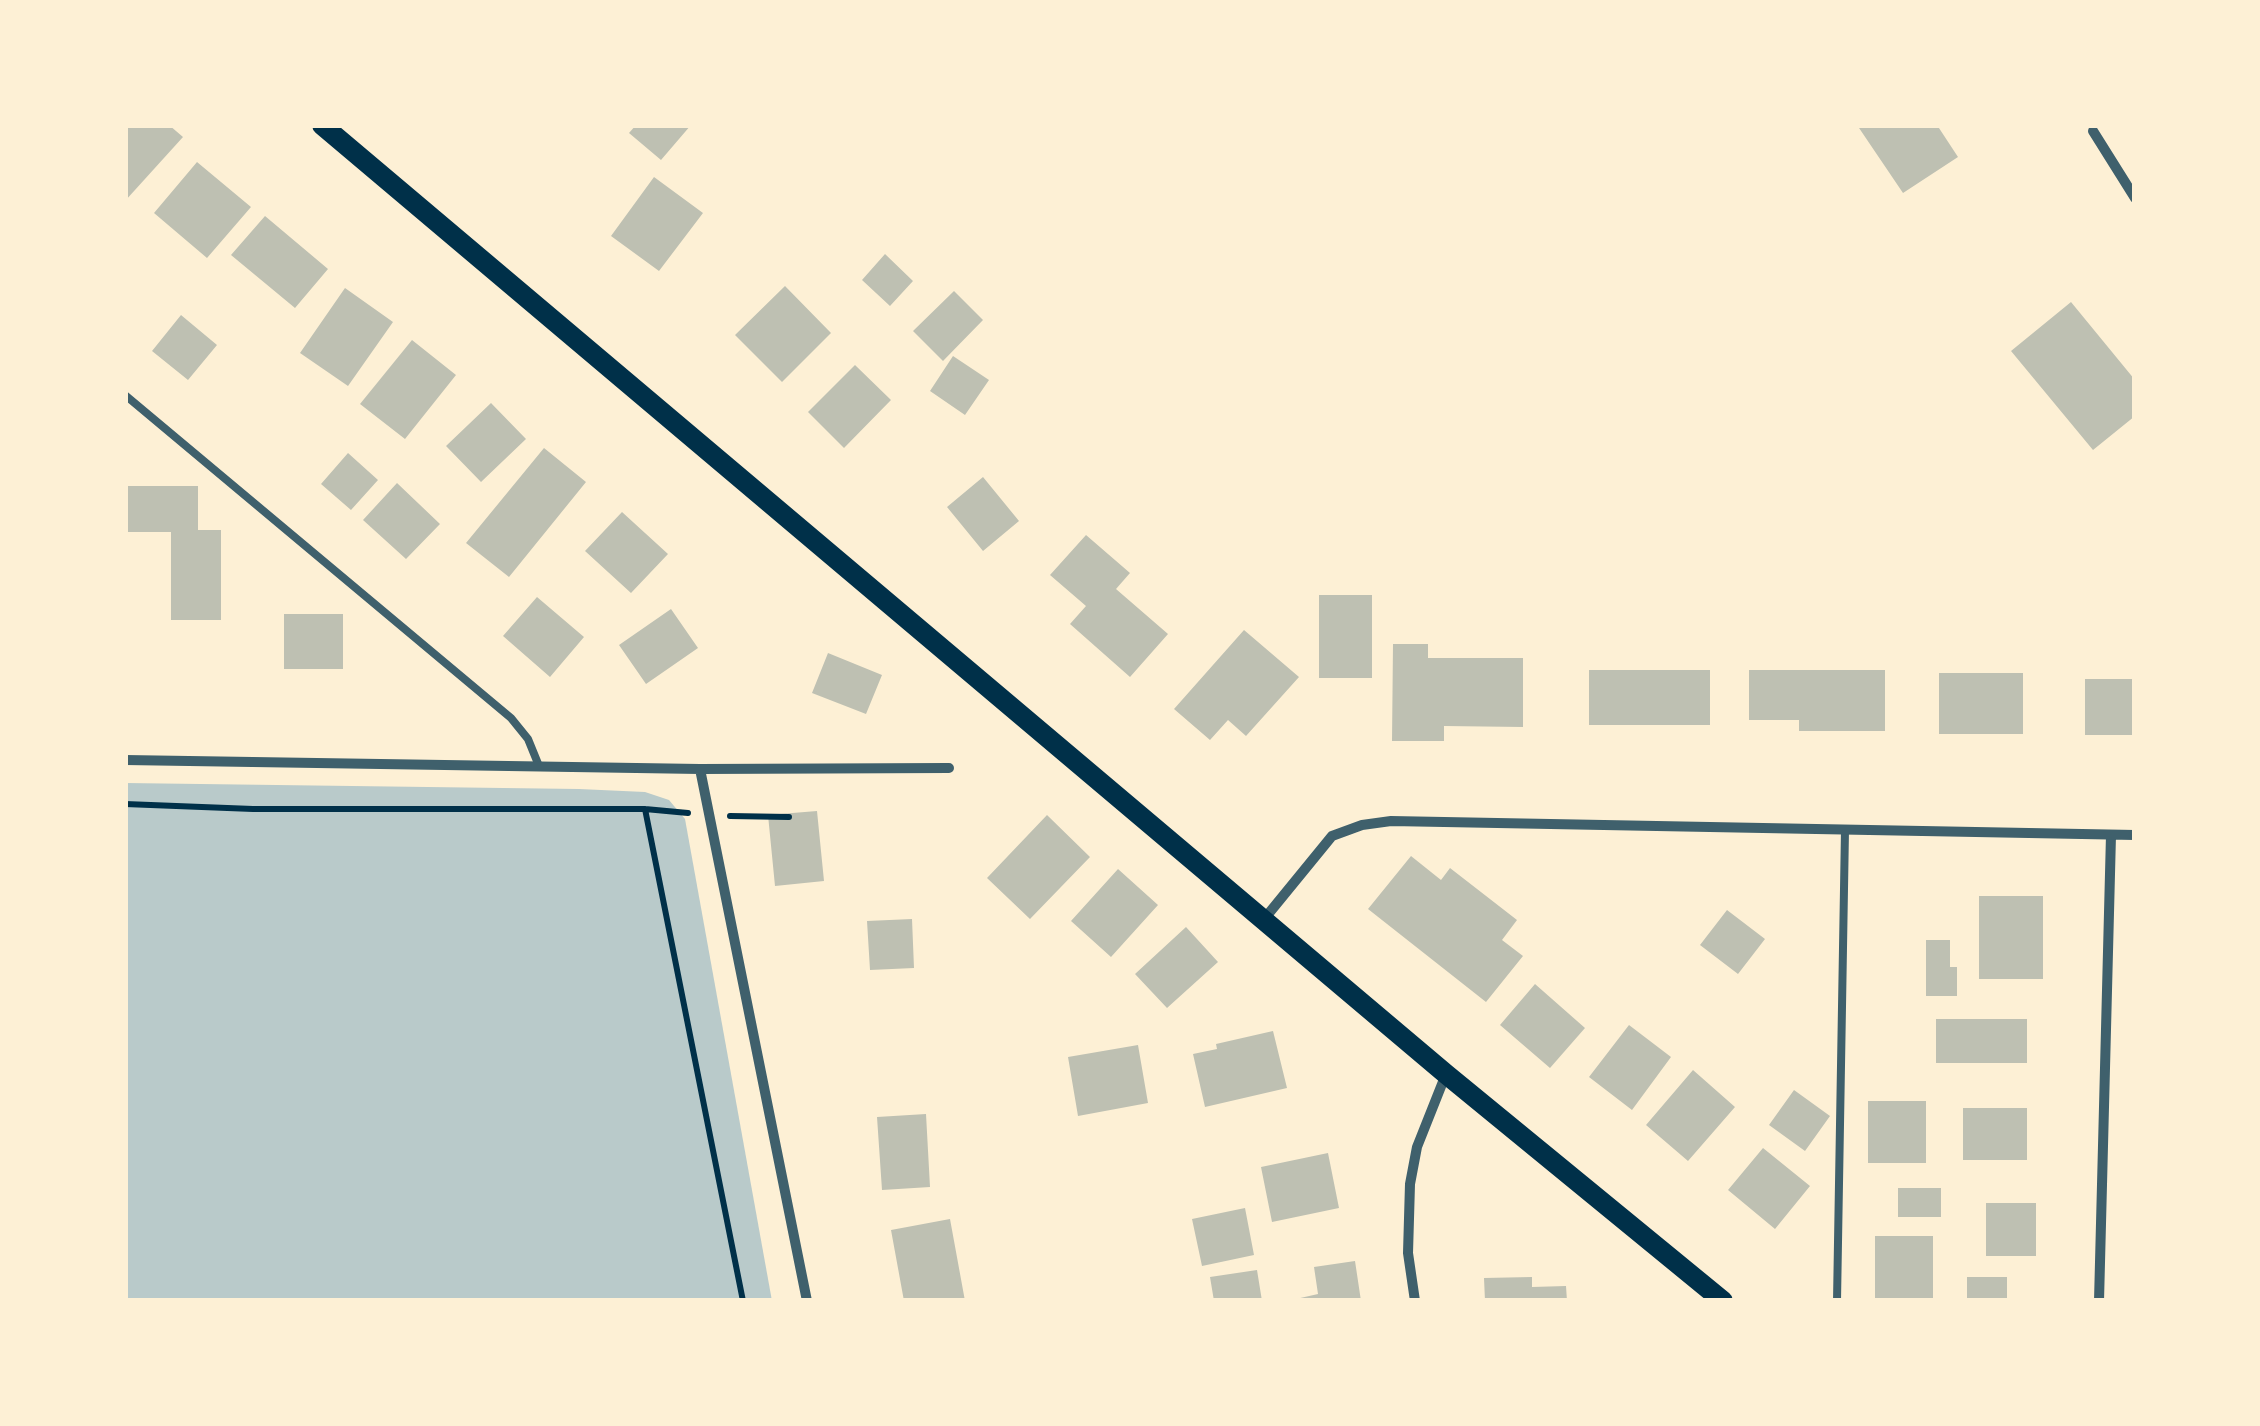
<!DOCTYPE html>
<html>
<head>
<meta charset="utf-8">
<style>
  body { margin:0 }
  #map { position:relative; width:2260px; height:1426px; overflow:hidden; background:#fdf0d5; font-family:Jost,sans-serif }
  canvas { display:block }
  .frame { position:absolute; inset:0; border:128px solid #fdf0d5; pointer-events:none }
</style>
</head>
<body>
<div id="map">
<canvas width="2260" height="1426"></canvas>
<div class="frame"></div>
</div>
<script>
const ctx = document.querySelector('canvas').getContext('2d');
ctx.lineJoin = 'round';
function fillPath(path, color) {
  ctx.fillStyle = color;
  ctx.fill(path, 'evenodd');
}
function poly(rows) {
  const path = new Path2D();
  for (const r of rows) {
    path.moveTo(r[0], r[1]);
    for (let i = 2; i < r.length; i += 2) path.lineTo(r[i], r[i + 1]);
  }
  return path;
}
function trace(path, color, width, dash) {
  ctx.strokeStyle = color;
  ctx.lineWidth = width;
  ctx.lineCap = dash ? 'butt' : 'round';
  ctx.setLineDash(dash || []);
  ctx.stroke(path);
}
const green = poly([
  [125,783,579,789,645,792,669,800,685,819,772,1301,125,1301]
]);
const building = poly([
  [125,125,169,125,183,137,125,201],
  [636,125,691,125,661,160,629,133],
  [1857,125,1937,125,1958,157,1903,193],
  [197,162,251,207,207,258,154,213],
  [654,177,703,213,659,271,611,236],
  [265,216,328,269,295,308,231,255],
  [885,254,913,281,890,306,862,280],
  [785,286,831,333,782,382,735,335],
  [345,288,393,322,348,386,300,353],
  [954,291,983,320,943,361,913,331],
  [2071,302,2135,380,2135,416,2093,450,2011,351],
  [181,315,217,345,188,380,152,351],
  [412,340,456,375,405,439,360,404],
  [953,356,989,380,965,415,930,391],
  [855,365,891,400,844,448,808,412],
  [491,403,526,439,481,482,446,446],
  [544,448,586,482,509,577,466,543],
  [348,453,378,480,351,510,321,484],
  [983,477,1019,521,983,551,947,507],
  [397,483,440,524,406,559,363,520],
  [125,486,198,486,198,530,221,530,221,620,171,620,171,532,125,532],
  [622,512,668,554,631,593,585,551],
  [1086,535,1130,573,1116,589,1168,634,1130,677,1070,624,1086,606,1050,575],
  [1319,595,1372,595,1372,678,1319,678],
  [537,597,584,637,550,677,503,636],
  [671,609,698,648,646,684,619,645],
  [284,614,343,614,343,669,284,669],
  [1244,630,1299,677,1246,736,1228,720,1210,740,1174,709],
  [1393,644,1428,644,1428,658,1523,658,1523,727,1444,726,1444,741,1392,741],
  [828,653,882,675,866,714,812,693],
  [1589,670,1710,670,1710,725,1589,725],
  [1749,670,1885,670,1885,731,1799,731,1799,720,1749,720],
  [1939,673,2023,673,2023,734,1939,734],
  [2085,679,2135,679,2135,735,2085,735],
  [817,811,824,881,775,886,768,815],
  [1047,815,1090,857,1030,919,987,878],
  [1411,856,1441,880,1450,868,1517,920,1502,940,1523,956,1486,1002,1368,909],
  [1118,869,1158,905,1111,957,1071,921],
  [1979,896,2043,896,2043,979,1979,979],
  [1727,910,1765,939,1738,974,1700,945],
  [912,919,914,968,870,970,867,921],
  [1186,927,1218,962,1167,1008,1135,974],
  [1926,940,1950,940,1950,967,1957,967,1957,996,1926,996],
  [1535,984,1585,1028,1550,1068,1500,1025],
  [1936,1019,2027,1019,2027,1063,1936,1063],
  [1629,1025,1671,1057,1632,1110,1589,1077],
  [1273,1031,1287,1088,1205,1107,1193,1054,1217,1049,1216,1044],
  [1138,1045,1148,1103,1078,1116,1068,1057],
  [1693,1070,1735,1107,1688,1161,1646,1125],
  [1794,1090,1830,1116,1805,1151,1769,1125],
  [1868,1101,1926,1101,1926,1163,1868,1163],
  [1963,1108,2027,1108,2027,1160,1963,1160],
  [926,1114,930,1187,882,1190,877,1117],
  [1763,1148,1810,1186,1775,1229,1728,1190],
  [1328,1153,1339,1208,1272,1222,1261,1167],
  [1898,1188,1941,1188,1941,1217,1898,1217],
  [1986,1203,2036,1203,2036,1256,1986,1256],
  [1245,1208,1254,1255,1202,1266,1192,1219],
  [950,1219,965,1301,904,1301,891,1230],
  [1875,1236,1933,1236,1933,1298,1875,1298],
  [1355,1261,1361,1301,1287,1301,1318,1294,1314,1267],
  [1257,1270,1262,1301,1214,1301,1210,1277],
  [1532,1277,1532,1287,1566,1286,1567,1301,1485,1301,1484,1278],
  [1967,1277,2007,1277,2007,1301,1967,1301]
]);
const path = poly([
  [125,804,253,809,645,809,688,813],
  [645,809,743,1301],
  [730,816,789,817]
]);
const service = poly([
  [125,395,511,718,528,739,539,766],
  [1837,1301,1845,830]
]);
const minor = poly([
  [2093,131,2135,198],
  [125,760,700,769,949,768],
  [700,769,807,1301],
  [1265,918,1332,836,1362,825,1391,821,2135,835],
  [1415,1301,1408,1253,1410,1184,1417,1147,1446,1074],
  [2099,1301,2111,835]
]);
const secondary = poly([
  [322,125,1446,1074,1723,1301]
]);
fillPath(green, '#b9caca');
fillPath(building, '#bec0b2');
trace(path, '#003049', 6);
trace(service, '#3f606c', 8);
trace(minor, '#3f606c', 10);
trace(secondary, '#003049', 20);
</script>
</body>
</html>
